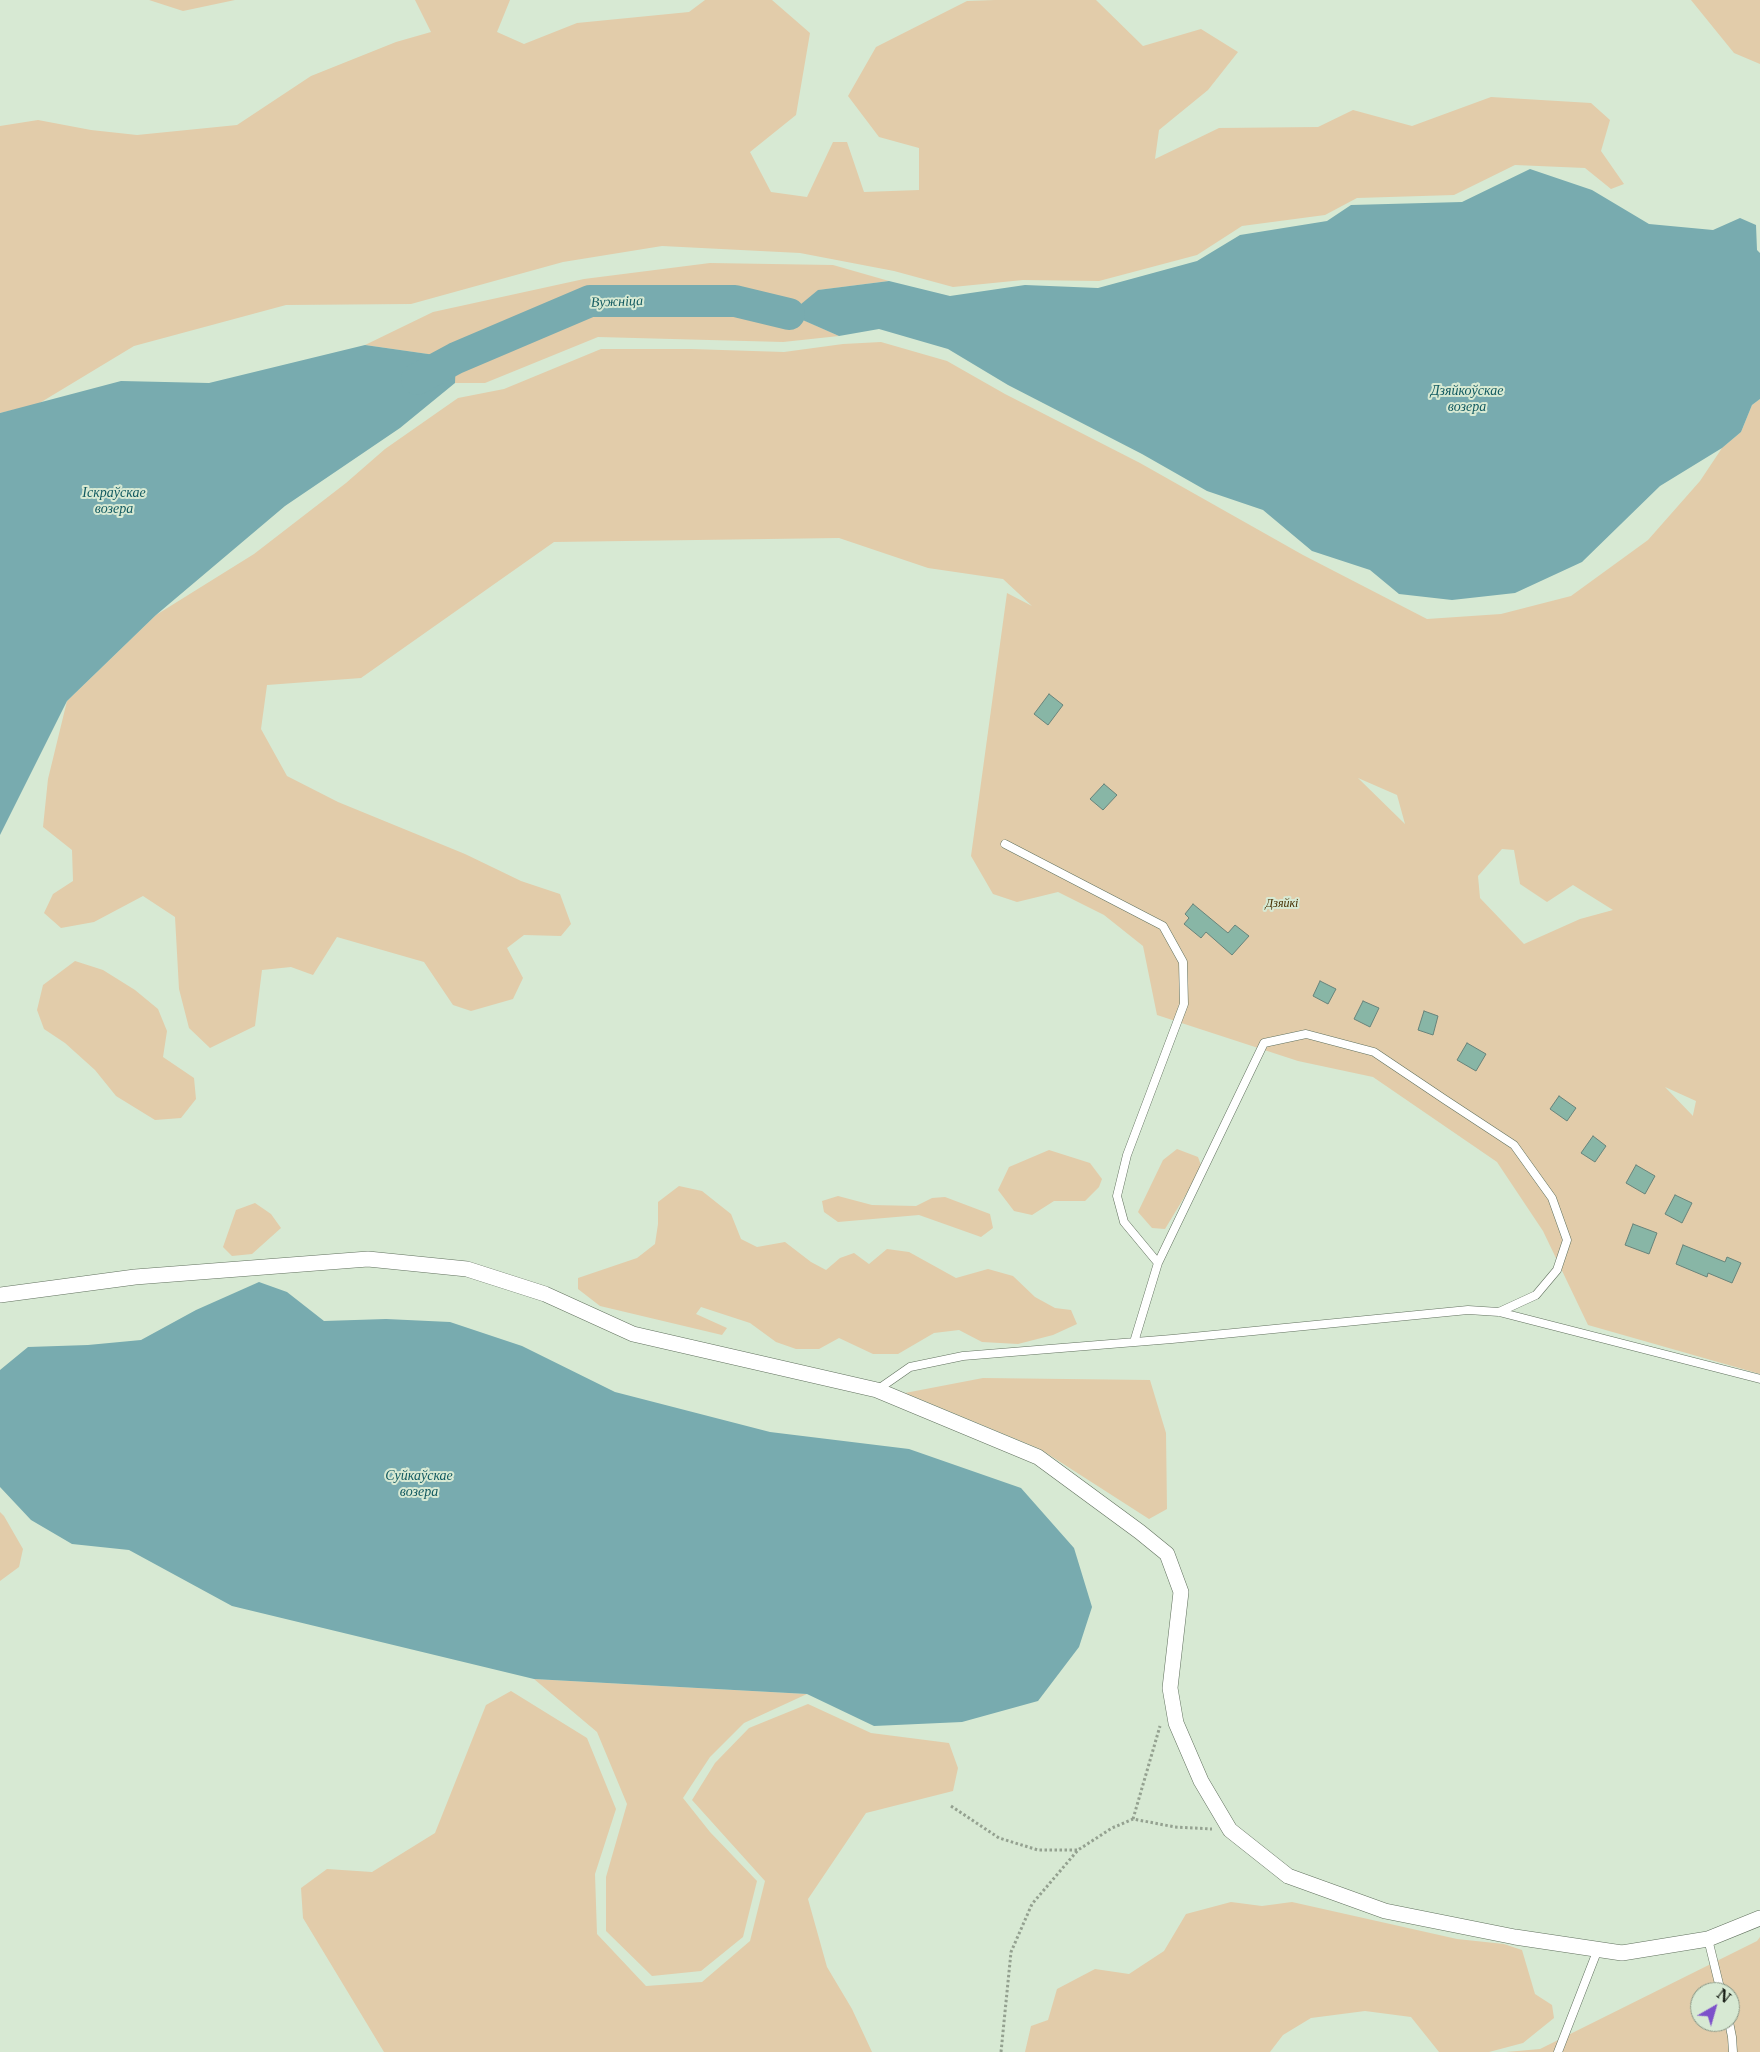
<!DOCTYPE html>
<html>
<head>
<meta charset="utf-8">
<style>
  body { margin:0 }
  #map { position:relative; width:1760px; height:2052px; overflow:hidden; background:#d7e9d3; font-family:"Libre Baskerville",serif }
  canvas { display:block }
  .north { position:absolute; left:1690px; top:1982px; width:50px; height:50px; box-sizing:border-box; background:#d7e9d3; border:1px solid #899786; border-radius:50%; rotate:38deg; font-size:14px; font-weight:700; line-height:20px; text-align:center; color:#151b13 }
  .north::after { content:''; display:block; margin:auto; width:18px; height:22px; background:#7d51ca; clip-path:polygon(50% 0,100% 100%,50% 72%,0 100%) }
</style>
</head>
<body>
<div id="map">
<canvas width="1760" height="2052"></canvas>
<div class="north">N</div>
</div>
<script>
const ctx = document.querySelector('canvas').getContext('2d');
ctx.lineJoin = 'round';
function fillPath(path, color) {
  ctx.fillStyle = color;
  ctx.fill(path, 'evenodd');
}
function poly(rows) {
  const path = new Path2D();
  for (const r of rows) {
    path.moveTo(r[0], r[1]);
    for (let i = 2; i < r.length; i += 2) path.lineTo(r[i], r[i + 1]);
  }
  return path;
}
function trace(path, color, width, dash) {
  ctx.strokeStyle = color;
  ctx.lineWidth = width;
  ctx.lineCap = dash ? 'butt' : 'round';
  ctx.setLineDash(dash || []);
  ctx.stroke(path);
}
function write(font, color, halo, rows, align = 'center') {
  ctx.font = font + ' "Libre Baskerville",serif';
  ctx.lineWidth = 4;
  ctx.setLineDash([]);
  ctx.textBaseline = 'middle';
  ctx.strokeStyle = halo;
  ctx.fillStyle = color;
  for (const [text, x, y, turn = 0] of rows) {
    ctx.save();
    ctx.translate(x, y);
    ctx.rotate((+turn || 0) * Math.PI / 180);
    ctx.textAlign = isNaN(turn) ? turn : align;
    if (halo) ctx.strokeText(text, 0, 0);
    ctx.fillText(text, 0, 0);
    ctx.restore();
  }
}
const green = poly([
  [149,0,235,0,183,11],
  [415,0,510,0,497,32,524,44,577,23,689,12,705,0,772,0,810,33,796,115,750,152,771,192,807,197,833,142,847,142,864,192,919,190,919,148,879,137,848,96,876,47,967,1,995,0,1096,0,1143,46,1201,29,1238,52,1208,90,1159,130,1155,159,1219,128,1318,127,1353,110,1412,126,1491,97,1591,103,1610,120,1601,151,1624,184,1611,189,1585,168,1515,165,1454,195,1357,198,1325,215,1242,226,1197,255,1099,281,1023,280,953,287,894,271,800,253,662,246,563,262,411,304,286,305,134,346,38,404,0,413,0,126,38,120,91,130,137,135,237,125,311,76,396,42,431,32],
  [1691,0,1760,0,1760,64,1734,53],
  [710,263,833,265,889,281,819,290,790,314,839,336,783,342,598,337,485,383,455,383,455,358,365,345,433,312,584,279],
  [881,342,947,361,1005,394,1140,463,1303,555,1427,619,1501,614,1571,596,1648,540,1700,481,1722,448,1741,432,1752,405,1760,399,1760,1374,1588,1325,1543,1231,1497,1162,1373,1077,1298,1061,1157,1015,1143,946,1104,915,1058,892,1017,902,993,894,971,856,1007,593,1032,606,1003,579,928,568,839,538,554,542,361,678,267,685,261,729,287,776,338,802,465,854,521,881,560,894,571,924,561,936,524,935,507,948,523,978,513,999,471,1011,453,1005,424,962,337,937,313,975,291,967,262,970,255,1026,210,1048,189,1028,179,989,175,917,143,896,94,922,61,928,44,913,53,894,73,881,72,850,43,827,48,779,67,701,156,615,254,554,346,483,385,449,458,398,504,389,601,349,691,349,784,352,843,344],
  [1358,778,1397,795,1405,824],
  [1502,849,1514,850,1520,884,1547,902,1573,885,1613,910,1580,919,1524,944,1480,898,1478,876],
  [1665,1087,1696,1101,1693,1115,1693,1116],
  [75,961,103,970,135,990,158,1009,167,1031,163,1057,194,1078,196,1099,181,1118,155,1120,116,1096,95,1070,65,1043,44,1029,37,1010,43,985],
  [1177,1149,1198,1157,1202,1168,1165,1229,1152,1228,1138,1212,1163,1160],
  [1049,1150,1090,1163,1102,1179,1099,1187,1085,1201,1054,1201,1032,1215,1014,1211,998,1190,1009,1167],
  [679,1186,702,1191,731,1214,741,1239,757,1247,785,1242,811,1262,826,1270,840,1258,854,1253,869,1264,887,1249,909,1252,956,1278,988,1269,1013,1276,1035,1297,1055,1308,1071,1310,1077,1324,1053,1335,1018,1344,982,1342,959,1330,934,1333,898,1354,873,1354,839,1338,819,1349,796,1349,776,1342,750,1323,701,1307,696,1314,727,1328,722,1335,600,1306,578,1289,578,1278,637,1258,655,1244,658,1224,658,1202],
  [838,1196,872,1205,916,1206,932,1198,945,1197,990,1214,993,1228,981,1237,919,1215,838,1222,824,1212,822,1201],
  [255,1203,271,1214,281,1228,252,1254,232,1256,223,1247,236,1210],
  [983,1378,1150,1380,1166,1433,1167,1509,1149,1519,1040,1449,905,1393],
  [0,1512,4,1516,23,1549,19,1567,0,1581],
  [534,1679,807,1694,744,1723,710,1757,683,1798,710,1832,757,1881,743,1937,701,1971,652,1976,606,1931,606,1877,627,1804,597,1732],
  [511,1691,587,1738,616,1809,595,1874,597,1934,646,1986,702,1982,750,1941,765,1881,692,1800,715,1763,749,1728,808,1704,871,1733,949,1743,958,1768,953,1791,866,1813,808,1899,827,1967,852,2009,872,2052,384,2052,303,1918,301,1888,327,1869,372,1872,435,1833,486,1705],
  [1231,1902,1262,1906,1292,1902,1457,1939,1504,1944,1522,1950,1535,1994,1552,2005,1554,2018,1523,2043,1489,2052,1439,2052,1411,2017,1365,2011,1311,2018,1283,2035,1270,2052,1025,2052,1031,2026,1048,2020,1057,1989,1095,1969,1129,1974,1164,1951,1186,1914],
  [1760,1937,1760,2052,1506,2052,1540,2049,1757,1941],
  [1700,1992,1730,1992,1730,2022,1700,2022]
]);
const water = poly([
  [1530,169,1592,190,1649,224,1713,230,1740,218,1756,225,1757,250,1760,253,1760,399,1752,405,1741,432,1722,448,1660,486,1582,562,1515,593,1452,600,1399,594,1370,570,1312,551,1263,510,1207,491,1142,454,1008,385,948,349,879,329,839,336,789,314,818,290,889,281,950,296,1025,285,1098,288,1197,261,1240,235,1327,221,1351,205,1462,202],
  [365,345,456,358,455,383,400,428,285,506,156,615,67,701,0,835,0,413,121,381,209,383],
  [259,1282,287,1292,324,1321,386,1319,450,1322,522,1346,615,1392,770,1432,909,1449,1021,1488,1074,1548,1092,1607,1079,1647,1038,1701,962,1722,874,1726,807,1694,534,1679,232,1606,129,1550,72,1544,31,1520,0,1487,0,1370,28,1347,88,1345,141,1340,196,1310]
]);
const river = poly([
  [417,379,456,358,590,301,735,301,789,314]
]);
const building = poly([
  [1049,694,1063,705,1048,725,1034,714,1049,694],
  [1104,784,1117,795,1103,810,1090,799,1104,784],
  [1193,904,1228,933,1235,925,1249,936,1232,955,1206,932,1201,938,1184,924,1189,918,1185,914,1193,904],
  [1320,981,1336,989,1328,1004,1313,996,1320,981],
  [1363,1001,1379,1008,1370,1027,1354,1019,1363,1001],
  [1424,1011,1438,1016,1433,1035,1418,1030,1424,1011],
  [1467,1043,1486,1054,1476,1071,1457,1060,1467,1043],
  [1559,1096,1576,1108,1567,1121,1550,1109,1559,1096],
  [1593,1136,1606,1146,1595,1162,1581,1153,1593,1136],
  [1636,1165,1655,1176,1645,1194,1626,1183,1636,1165],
  [1675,1195,1692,1203,1682,1223,1665,1214,1675,1195],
  [1633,1224,1657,1233,1649,1254,1625,1245,1633,1224],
  [1683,1245,1725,1262,1727,1257,1741,1263,1732,1283,1708,1273,1707,1277,1676,1264,1683,1245]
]);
const path = poly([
  [951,1806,999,1838,1038,1850,1078,1850],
  [1133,1819,1160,1726],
  [1001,2052,1011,1952,1032,1904,1078,1850,1112,1828,1133,1819,1175,1827,1212,1829]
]);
const lane = poly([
  [1005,844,1163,926,1183,962,1184,1004,1127,1155,1117,1196,1124,1222,1158,1263,1134,1342],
  [1158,1263,1264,1043,1306,1034,1374,1052,1444,1099,1514,1145,1552,1198,1567,1240,1557,1270,1536,1295,1499,1312],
  [877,1390,910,1367,963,1356,1172,1339,1468,1310,1499,1312,1760,1379],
  [1708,1939,1721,1992],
  [1729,2022,1732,2037,1733,2052],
  [1558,2052,1598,1949]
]);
const street = poly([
  [0,1295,135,1277,368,1259,467,1269,545,1294,633,1334,877,1390,1038,1457,1140,1532,1167,1554,1181,1592,1170,1688,1176,1723,1201,1781,1230,1830,1288,1876,1385,1911,1515,1937,1622,1953,1708,1939,1760,1918]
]);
const parkNames = [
  ["Дзяйкі",1282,904]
];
const waterNames = [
  ["Вужніца",617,302,-2],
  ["Дзяйкоўскае",1467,391],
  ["возера",1467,407],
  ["Іскраўскае",114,493],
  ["возера",114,509],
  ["Суйкаўскае",419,1476],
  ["возера",419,1492]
];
fillPath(green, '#e2ccaa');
fillPath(water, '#78abaf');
trace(river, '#78abaf', 32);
fillPath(building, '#88b6a6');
trace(building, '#68847b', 1);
trace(lane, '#61715e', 9);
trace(street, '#61715e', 16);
trace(path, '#94a190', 3, [2.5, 2.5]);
trace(lane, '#fff', 8);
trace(street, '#fff', 15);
write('italic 12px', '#462f00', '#d7e9d3', parkNames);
write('italic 14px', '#125a60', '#d7e9d3', waterNames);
</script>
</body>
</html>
